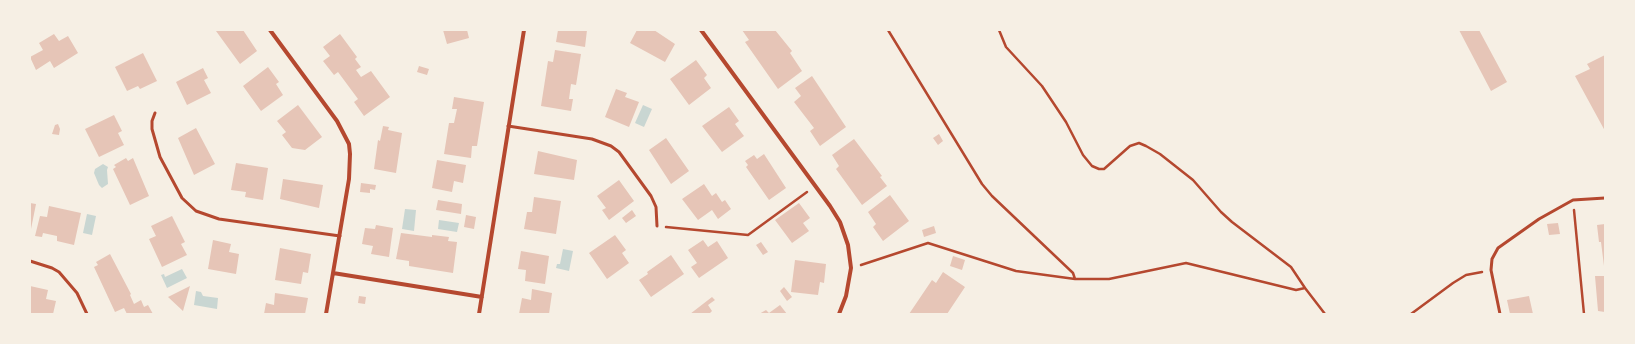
<!DOCTYPE html>
<html>
<head>
<meta charset="utf-8">
<style>
  body { margin:0 }
  #map { position:relative; width:1635px; height:344px; overflow:hidden; background:#f6efe4; font-family:Lora,serif }
  canvas { display:block }
  .frame { position:absolute; inset:0; border:31px solid #f6efe4; pointer-events:none }
</style>
</head>
<body>
<div id="map">
<canvas width="1635" height="344"></canvas>
<div class="frame"></div>
</div>
<script>
const ctx = document.querySelector('canvas').getContext('2d');
ctx.lineJoin = 'round';
function fillPath(path, color) {
  ctx.fillStyle = color;
  ctx.fill(path, 'evenodd');
}
function poly(rows) {
  const path = new Path2D();
  for (const r of rows) {
    path.moveTo(r[0], r[1]);
    for (let i = 2; i < r.length; i += 2) path.lineTo(r[i], r[i + 1]);
  }
  return path;
}
function trace(path, color, width, dash) {
  ctx.strokeStyle = color;
  ctx.lineWidth = width;
  ctx.lineCap = dash ? 'butt' : 'round';
  ctx.setLineDash(dash || []);
  ctx.stroke(path);
}
const water = poly([
  [643,105,652,109,644,127,635,123],
  [103,164,108,167,107,170,108,184,102,188,99,185,94,173,95,169],
  [405,209,416,210,414,231,402,229],
  [87,214,96,216,92,235,83,233],
  [439,220,459,223,457,232,438,229],
  [563,249,573,251,569,271,556,268,557,264,560,264],
  [182,269,187,278,167,288,161,275,164,274,165,277],
  [196,291,201,292,203,296,218,298,217,309,194,305]
]);
const building = poly([
  [218,30,243,30,257,51,240,64,216,31],
  [443,30,467,30,469,38,447,44],
  [558,30,587,30,585,47,556,42],
  [637,30,654,30,675,44,665,62,630,43],
  [742,30,775,30,792,51,790,53,802,71,778,89,745,42,749,40],
  [1459,30,1479,30,1507,82,1491,91],
  [54,34,59,41,68,36,78,53,54,68,50,61,36,70,30,57,43,50,39,43],
  [340,34,357,57,355,59,361,67,356,70,361,77,371,71,390,97,364,116,354,102,358,99,338,72,334,75,323,61,330,56,323,47],
  [555,50,581,54,576,85,571,84,569,99,573,99,571,111,541,106,548,61,553,62],
  [143,53,157,81,140,89,138,86,127,91,115,67],
  [1605,55,1605,131,1575,76,1590,69,1587,64],
  [696,60,707,75,704,78,711,88,689,105,670,79],
  [419,66,429,69,427,75,417,72],
  [268,67,279,82,276,84,283,95,261,111,243,86],
  [203,68,208,78,204,80,211,93,187,105,176,82],
  [812,76,846,127,820,146,810,131,814,128,794,102,801,96,795,88],
  [616,89,627,93,625,97,639,102,629,127,605,117],
  [454,97,484,102,477,146,472,146,471,158,444,154,449,123,454,123,457,109,452,109],
  [298,105,322,137,305,150,292,148,282,135,286,132,277,121],
  [729,107,739,121,735,124,744,136,722,152,702,126],
  [114,115,122,131,118,133,124,145,99,157,85,129],
  [58,124,60,129,59,135,52,134,55,125],
  [383,126,389,127,388,130,402,133,396,173,374,169,378,140,380,141],
  [196,128,215,164,194,175,178,138],
  [939,134,943,141,938,145,933,138],
  [666,138,689,171,671,184,649,150],
  [854,139,882,176,880,177,887,186,862,205,836,169,839,166,832,155],
  [538,151,577,160,574,180,534,174],
  [764,154,786,188,769,200,746,167,748,165,745,161,754,155,757,159],
  [126,158,128,161,133,158,149,196,130,205,113,169,116,167,114,165],
  [437,160,466,165,463,183,454,181,452,192,432,188],
  [236,163,268,168,263,200,245,197,246,192,231,190],
  [283,179,323,185,319,208,280,199],
  [619,180,634,201,609,220,602,210,606,208,597,196],
  [361,183,376,185,375,190,370,189,370,193,360,192],
  [704,184,712,196,716,193,722,202,725,200,731,209,718,219,712,210,698,220,682,199],
  [890,195,909,221,883,241,873,227,876,224,868,212],
  [534,197,561,201,556,234,524,229,527,212,532,212],
  [438,200,462,204,461,214,436,210],
  [30,203,36,204,31,229,30,229],
  [799,203,810,218,803,223,809,231,792,243,775,220],
  [49,206,81,213,74,245,57,241,57,236,43,233,42,237,35,236,40,216,47,217],
  [632,210,636,216,626,223,622,218],
  [466,215,476,217,474,229,464,227],
  [172,216,185,242,181,244,187,255,162,267,149,239,156,236,151,226],
  [1558,223,1560,234,1549,235,1547,224],
  [1605,224,1605,266,1604,266,1601,242,1599,242,1597,225],
  [376,225,393,228,389,257,371,254,373,246,362,244,365,228,375,229],
  [934,226,936,233,924,237,922,230],
  [401,233,432,237,432,235,449,237,448,241,457,242,453,273,409,266,409,261,396,259],
  [615,235,626,250,622,253,629,263,607,279,589,253],
  [213,240,231,244,229,252,239,254,236,274,208,269],
  [703,240,708,247,717,241,728,258,699,278,691,267,697,263,688,250],
  [761,242,768,252,763,255,756,245],
  [280,248,311,254,308,273,303,272,301,284,275,280],
  [521,251,549,256,545,284,525,281,526,270,518,269],
  [110,254,131,294,130,295,134,304,141,300,144,307,148,305,153,314,127,314,124,308,115,312,94,267,98,265,96,262],
  [671,255,684,274,651,297,639,280,648,274,647,272],
  [953,256,965,260,962,270,950,266],
  [795,260,826,264,824,283,820,282,818,295,791,292],
  [943,272,965,287,947,314,909,314,932,280,936,283],
  [1595,276,1605,276,1605,312,1598,311],
  [30,286,48,290,46,299,56,301,53,314,30,314],
  [190,286,183,311,168,297],
  [784,287,792,297,787,301,780,291],
  [532,289,552,293,549,314,519,314,522,298,531,300],
  [275,293,308,298,305,314,264,314,266,303,274,305],
  [359,296,366,297,365,304,358,303],
  [1529,296,1533,314,1510,314,1507,300],
  [712,297,715,300,708,305,712,311,709,314,690,314],
  [780,305,787,314,759,314,766,310,769,313]
]);
const path = poly([
  [888,30,982,184,992,196,1073,273,1075,279],
  [999,30,1006,47,1042,86,1066,122,1083,155,1092,166,1099,169,1104,169,1130,146,1139,143,1146,146,1160,154,1193,180,1221,212,1232,222,1291,267,1305,288],
  [1574,210,1584,314],
  [666,227,748,235,807,192],
  [861,265,928,243,1016,271,1075,279,1109,279,1186,263,1296,290,1305,288,1325,314],
  [1411,314,1453,283,1466,275,1482,272]
]);
const service = poly([
  [155,113,152,121,152,129,160,157,182,198,196,211,219,219,340,236],
  [508,126,592,139,611,146,619,152,651,196,656,207,657,226],
  [30,261,52,268,59,272,77,293,87,314],
  [1500,314,1491,270,1492,259,1498,248,1539,219,1573,200,1605,198]
]);
const minor = poly([
  [270,30,337,121,349,144,350,154,349,179,326,314],
  [701,30,830,206,840,222,848,245,851,268,846,296,839,314],
  [333,273,482,297],
  [479,314,524,30]
]);
fillPath(water, '#c9d6d2');
fillPath(building, '#e6c5b7');
trace(path, '#b5482f', 2.5);
trace(service, '#b5482f', 3);
trace(minor, '#b5482f', 4);
</script>
</body>
</html>
